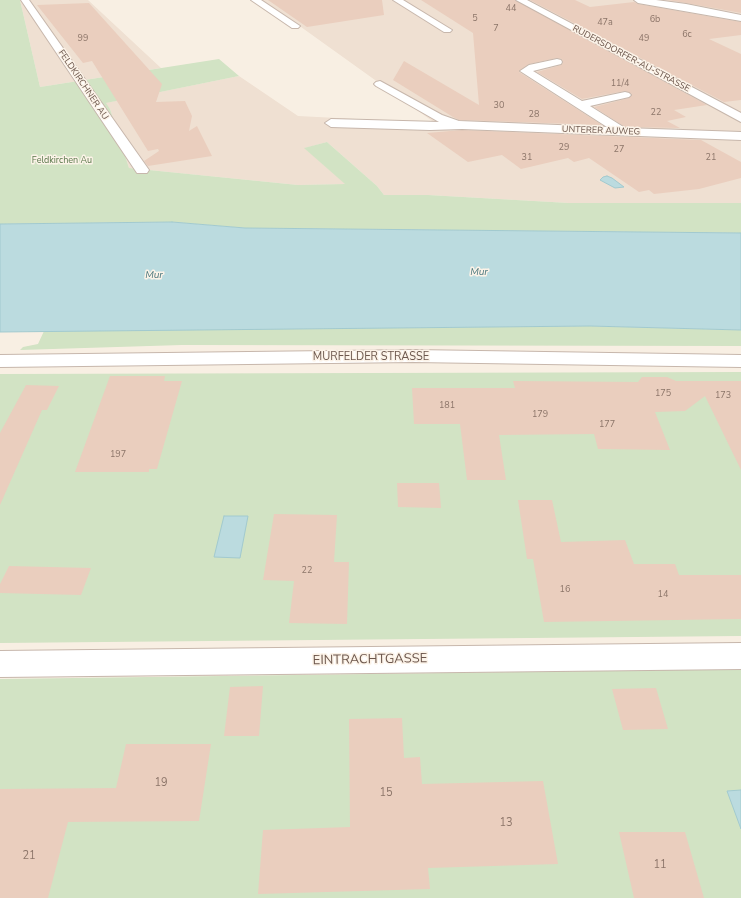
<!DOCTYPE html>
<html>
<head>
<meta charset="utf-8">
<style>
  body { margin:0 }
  canvas { display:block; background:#f8efe3 }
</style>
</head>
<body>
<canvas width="741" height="898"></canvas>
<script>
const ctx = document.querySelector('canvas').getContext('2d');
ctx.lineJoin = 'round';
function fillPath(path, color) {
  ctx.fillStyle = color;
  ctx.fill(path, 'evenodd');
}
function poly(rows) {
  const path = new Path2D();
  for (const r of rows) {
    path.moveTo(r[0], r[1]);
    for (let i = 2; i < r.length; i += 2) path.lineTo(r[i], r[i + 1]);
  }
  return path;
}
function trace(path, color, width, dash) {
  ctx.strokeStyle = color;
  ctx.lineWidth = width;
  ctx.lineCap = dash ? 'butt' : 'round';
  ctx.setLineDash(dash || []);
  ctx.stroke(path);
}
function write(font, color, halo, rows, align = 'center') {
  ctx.font = font + ' "Nunito Sans",sans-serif';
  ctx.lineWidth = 3;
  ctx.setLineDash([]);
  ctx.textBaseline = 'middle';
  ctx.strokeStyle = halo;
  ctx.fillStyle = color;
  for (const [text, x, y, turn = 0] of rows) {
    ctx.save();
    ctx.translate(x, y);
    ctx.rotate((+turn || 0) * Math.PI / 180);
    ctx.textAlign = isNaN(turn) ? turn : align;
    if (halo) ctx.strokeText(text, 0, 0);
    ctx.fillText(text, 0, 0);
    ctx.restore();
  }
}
const residential = poly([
  [20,0,88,0,161,68,40,87],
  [260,0,741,0,741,203,569,203,428,195,384,195,377,186,327,142,305,148,346,184,298,185,129,168,110,109,105,103,239,76,298,116,435,123,301,27]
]);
const green = poly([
  [0,0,20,0,40,87,219,59,239,76,106,103,110,109,129,168,298,185,345,184,304,148,327,142,377,186,384,195,428,195,569,203,741,203,741,233,245,228,172,222,0,224],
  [590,326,741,330,741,346,182,345,20,350,23,347,38,344,44,331],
  [741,372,741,636,0,643,0,374],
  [741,669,741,898,0,898,0,679]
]);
const water = poly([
  [607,176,612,178,624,187,615,188,600,180,603,177,607,176],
  [172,222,245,228,741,233,741,330,590,326,0,332,0,224,172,222],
  [224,516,248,516,240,558,214,557,224,516],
  [741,790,741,829,727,791,741,790]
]);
const building = poly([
  [268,0,382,0,384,15,307,27],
  [421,0,515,0,707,105,674,110,686,117,667,121,680,128,625,127,594,107,629,98,632,94,625,91,582,99,537,72,561,65,563,63,562,59,557,58,529,64,519,72,602,125,459,120,453,117,393,80,404,61,479,105,473,33],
  [530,0,575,0,590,7,634,2,638,4,741,22,741,35,709,39,741,54,741,100,724,102],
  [667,0,741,0,741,13,686,3],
  [89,3,162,84,156,102,185,101,192,116,189,131,197,126,212,156,148,166,144,161,159,151,158,149,148,151,92,61,83,63,37,5],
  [462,130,701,140,741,162,741,178,699,189,654,194,649,190,639,192,589,158,574,162,568,158,521,169,502,155,468,162,427,133],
  [110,376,165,376,164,381,182,381,157,469,149,469,149,472,75,472],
  [642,377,667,377,676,381,741,381,741,470,705,396,685,411,655,412,670,450,598,449,594,434,499,435,506,480,467,480,460,424,414,424,412,388,515,388,513,381,638,382],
  [26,385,59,386,47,410,42,410,0,505,0,433],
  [397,483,439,483,441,508,398,507],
  [518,500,552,500,561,542,625,540,634,564,675,564,679,575,741,575,741,619,544,622,533,559,527,559],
  [274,514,337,515,334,562,349,562,347,624,289,623,294,581,263,580],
  [9,566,91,568,81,595,0,593,0,584],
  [263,686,259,736,224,736,230,687],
  [656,688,668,729,623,730,612,689],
  [402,718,404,758,420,757,422,784,543,781,558,864,428,868,430,889,258,894,263,830,350,827,349,719],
  [126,744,211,744,199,821,68,822,48,898,0,898,0,789,116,788],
  [619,832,685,832,704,898,634,898]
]);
const minor = poly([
  [21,0,29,0,149,170,147,173,137,173,21,0],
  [251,0,261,0,300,26,298,28,292,28,251,0],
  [393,0,403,0,452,30,450,32,444,32,393,0],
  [516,0,527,0,741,113,741,122,516,0],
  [634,0,656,0,686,4,741,15,741,21,638,3,634,0],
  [557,59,561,60,562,62,561,64,533,71,582,101,625,92,629,93,631,95,629,97,590,106,625,128,741,132,741,140,462,129,430,130,331,127,325,123,331,119,439,122,376,86,374,84,376,82,380,81,442,115,459,121,607,127,520,71,529,65,557,59],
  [414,350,741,355,741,367,414,362,0,367,0,355,414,350],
  [741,643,741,669,0,677,0,651,741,643]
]);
const numberNames = [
  ["44",511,9],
  ["5",475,19],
  ["6b",655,20],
  ["47a",605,23],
  ["7",496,29],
  ["6c",687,35],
  ["99",83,39],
  ["49",644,39],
  ["11/4",620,84],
  ["30",499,106],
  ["22",656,113],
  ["28",534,115],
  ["29",564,148],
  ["27",619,150],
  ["31",527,158],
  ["21",711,158],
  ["175",663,394],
  ["173",723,396],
  ["181",447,406],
  ["179",540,415],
  ["177",607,425],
  ["197",118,455],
  ["22",307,571],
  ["16",565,590],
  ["14",663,595]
];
const farStreetnames = [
  ["RUDERSDORFER-AU-STRASSE",631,59,28],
  ["FELDKIRCHNER AU",83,85,56],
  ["UNTERER AUWEG",601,131,2]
];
const farParknames = [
  ["Feldkirchen Au",62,161]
];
const farWaternames = [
  ["Mur",479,273],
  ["Mur",154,276]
];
const streetNames = [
  ["MURFELDER STRASSE",371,357]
];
const nearNumbernames = [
  ["19",161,783],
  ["15",386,793],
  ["13",506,823],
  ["21",29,856],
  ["11",660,865]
];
const nearStreetnames = [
  ["EINTRACHTGASSE",370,660,-1]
];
fillPath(residential, '#efe0d2');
fillPath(green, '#d2e3c4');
fillPath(water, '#bbdbdf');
trace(water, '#a2cacf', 1);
fillPath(building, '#eacebe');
trace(minor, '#c7b7ac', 2);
fillPath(minor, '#fff');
write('9px', '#8c7569', null, numberNames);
write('9px', '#6c574d', '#fcf3e8', farStreetnames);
write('9px', '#59774a', '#fcf3e8', farParknames);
write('italic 10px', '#4a777d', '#fcf3e8', farWaternames);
write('11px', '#6c574d', '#fcf3e8', streetNames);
write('11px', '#8c7569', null, nearNumbernames);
write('13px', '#6c574d', '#fcf3e8', nearStreetnames);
</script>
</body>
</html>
